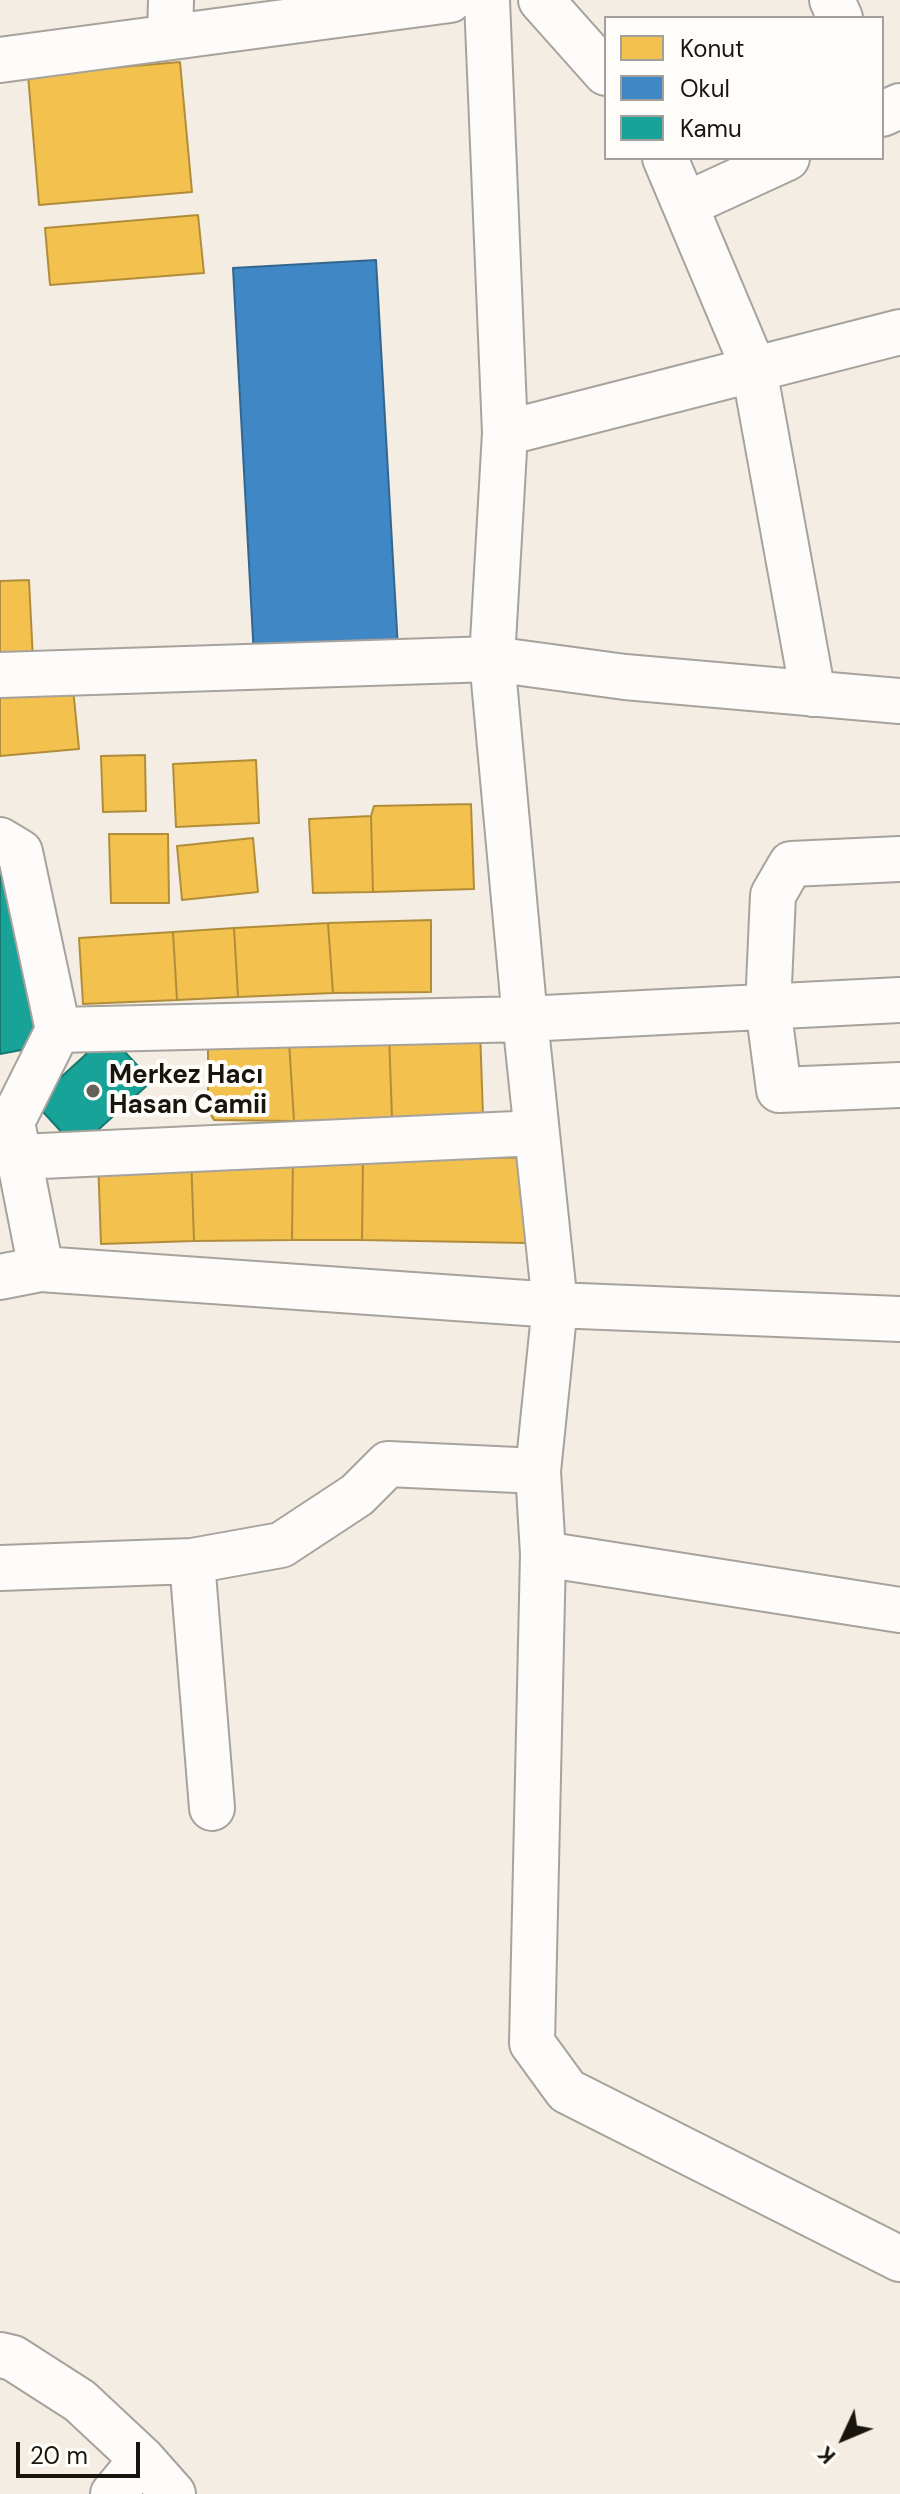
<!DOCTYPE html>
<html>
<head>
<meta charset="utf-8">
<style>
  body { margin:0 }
  #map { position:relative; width:900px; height:2494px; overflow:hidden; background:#f3ede3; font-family:"DM Sans",sans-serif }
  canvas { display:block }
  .legend { position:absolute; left:604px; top:16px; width:280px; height:144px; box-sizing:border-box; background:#fffdf9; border:2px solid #a3a09b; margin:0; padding:10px 14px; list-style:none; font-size:24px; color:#18150f }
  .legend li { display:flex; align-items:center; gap:16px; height:40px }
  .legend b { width:40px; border:2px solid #a3a09b }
  .north { position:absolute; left:804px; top:2398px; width:80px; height:80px; -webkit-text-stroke:6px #fffdf9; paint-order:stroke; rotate:226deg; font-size:22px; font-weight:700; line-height:32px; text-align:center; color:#18150f }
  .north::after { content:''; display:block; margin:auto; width:28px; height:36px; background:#18150f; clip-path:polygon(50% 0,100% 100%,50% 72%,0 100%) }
  .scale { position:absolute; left:16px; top:2442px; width:124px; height:36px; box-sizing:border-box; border:4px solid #18150f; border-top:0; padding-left:10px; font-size:24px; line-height:28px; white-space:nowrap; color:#18150f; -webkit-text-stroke:6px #fffdf9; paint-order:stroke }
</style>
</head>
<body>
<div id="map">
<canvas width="900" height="2494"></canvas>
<ul class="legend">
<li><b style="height:22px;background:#f2c14e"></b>Konut</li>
<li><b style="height:22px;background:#3f88c5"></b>Okul</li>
<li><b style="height:22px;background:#17a398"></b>Kamu</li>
</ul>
<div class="north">K</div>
<div class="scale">20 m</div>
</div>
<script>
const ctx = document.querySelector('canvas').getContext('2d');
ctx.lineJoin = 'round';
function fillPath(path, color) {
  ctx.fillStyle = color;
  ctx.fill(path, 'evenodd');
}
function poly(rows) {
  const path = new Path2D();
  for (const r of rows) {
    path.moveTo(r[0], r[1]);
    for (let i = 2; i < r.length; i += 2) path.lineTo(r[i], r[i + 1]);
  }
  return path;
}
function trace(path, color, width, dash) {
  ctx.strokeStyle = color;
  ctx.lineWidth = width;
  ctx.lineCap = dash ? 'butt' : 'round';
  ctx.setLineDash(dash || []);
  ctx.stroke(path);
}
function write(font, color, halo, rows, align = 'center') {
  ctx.font = font + ' "DM Sans",sans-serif';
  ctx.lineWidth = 8;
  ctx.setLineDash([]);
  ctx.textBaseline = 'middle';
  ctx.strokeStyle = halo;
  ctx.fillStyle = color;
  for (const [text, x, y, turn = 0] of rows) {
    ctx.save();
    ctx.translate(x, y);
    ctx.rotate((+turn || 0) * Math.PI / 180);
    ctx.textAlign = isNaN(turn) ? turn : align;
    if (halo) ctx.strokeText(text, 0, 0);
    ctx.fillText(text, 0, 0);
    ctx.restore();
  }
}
const homes = poly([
  [180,62,192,192,39,205,28,75,180,62],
  [198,215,204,273,50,285,45,228,198,215],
  [29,580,33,660,0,661,0,581,29,580],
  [72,678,79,749,0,756,0,684,72,678],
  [145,755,146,811,103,812,101,756,145,755],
  [256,760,259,823,176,827,173,764,256,760],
  [471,804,474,889,373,892,371,816,374,806,471,804],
  [371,816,373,892,313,893,309,819,371,816],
  [109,834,168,834,169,903,111,903,109,834],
  [253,838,258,892,182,900,177,846,253,838],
  [431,920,431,992,333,993,328,923,431,920],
  [328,923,333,993,238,997,234,928,328,923],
  [234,928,238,997,177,1000,173,932,234,928],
  [173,932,177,1000,83,1004,79,938,173,932],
  [480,1029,483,1116,392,1119,389,1033,480,1029],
  [389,1033,392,1119,294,1121,289,1041,389,1033],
  [289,1041,294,1121,214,1120,208,1110,208,1045,289,1041],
  [293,1153,292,1240,194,1241,191,1155,293,1153],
  [293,1153,363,1155,362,1240,292,1240,293,1153],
  [191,1155,194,1241,101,1244,98,1158,191,1155],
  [363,1155,527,1158,526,1243,362,1240,363,1155]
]);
const schools = poly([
  [376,260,398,649,254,657,233,268,376,260]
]);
const public = poly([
  [0,862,43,1046,0,1054,0,862],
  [108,1034,152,1081,77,1149,34,1102,108,1034]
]);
const minor = poly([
  [541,0,606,73],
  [832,0,840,18],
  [170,36,171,0],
  [0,60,450,0],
  [882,114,900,106],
  [665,158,754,369,813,694],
  [685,205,787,158],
  [505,433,900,332],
  [0,675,492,659,625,677,900,701],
  [0,840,20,852,58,1030],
  [900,859,791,864,773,895,768,1007,779,1090,900,1085],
  [20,1157,537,1133],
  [41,1269,12,1122,58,1030,525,1019,900,1000],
  [0,1277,41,1269,555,1305,900,1319],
  [538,1471,543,1554,532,2043,567,2091,900,2259],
  [543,1554,900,1610],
  [192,1561,212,1808],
  [0,1568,192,1561,281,1545,357,1495,388,1464,538,1471,555,1305,525,1019,492,659,505,433,487,0],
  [0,2355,13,2358,80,2401,142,2459,173,2494],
  [113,2494,142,2459]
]);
const markers = [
  [93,1091,8,"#656159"]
];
const poiNames = [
  ["Merkez Hacı",109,1076],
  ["Hasan Camii",109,1106]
];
fillPath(homes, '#f2c14e');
trace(homes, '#b18d3b', 2);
fillPath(schools, '#3f88c5');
trace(schools, '#33668e', 2);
fillPath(public, '#17a398');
trace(public, '#17786f', 2);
trace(minor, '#a7a29b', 48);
trace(minor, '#fdfcfb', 44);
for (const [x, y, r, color] of markers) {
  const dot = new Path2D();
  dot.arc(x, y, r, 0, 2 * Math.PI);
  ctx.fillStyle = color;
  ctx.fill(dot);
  trace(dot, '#fffdf9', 3);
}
write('bold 26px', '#18150f', '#fffdf9', poiNames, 'left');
</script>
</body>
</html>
